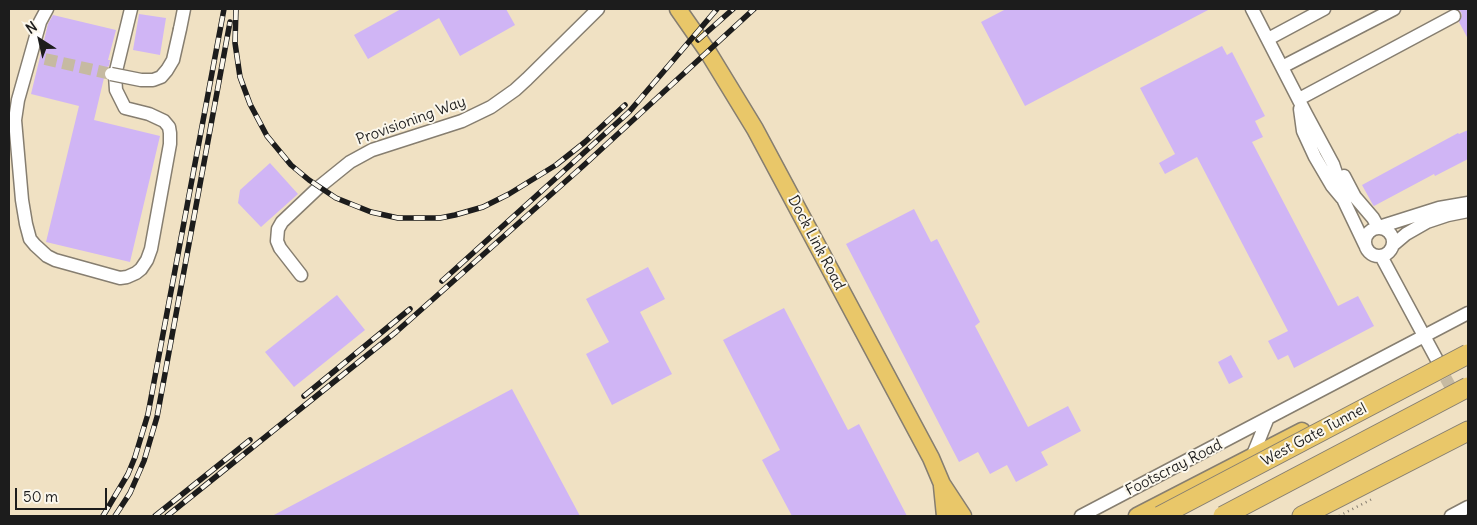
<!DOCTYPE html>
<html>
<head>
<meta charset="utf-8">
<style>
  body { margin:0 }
  #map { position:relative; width:1477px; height:525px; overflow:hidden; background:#f0e1c3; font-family:Delius,sans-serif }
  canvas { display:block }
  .frame { position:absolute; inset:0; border:10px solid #1c1c1c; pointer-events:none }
  .north { position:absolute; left:15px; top:15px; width:50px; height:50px; -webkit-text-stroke:4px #fbf7ec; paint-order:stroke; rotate:325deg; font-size:14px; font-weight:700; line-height:20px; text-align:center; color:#1c1c1c }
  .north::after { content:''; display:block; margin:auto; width:18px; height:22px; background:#1c1c1c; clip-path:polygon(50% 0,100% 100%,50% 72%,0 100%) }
  .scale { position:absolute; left:15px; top:488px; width:92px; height:22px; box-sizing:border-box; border:2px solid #1c1c1c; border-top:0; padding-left:6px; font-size:15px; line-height:18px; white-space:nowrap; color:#1c1c1c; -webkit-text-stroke:4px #fbf7ec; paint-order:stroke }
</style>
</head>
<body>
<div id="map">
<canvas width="1477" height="525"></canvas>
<div class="frame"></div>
<div class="north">N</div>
<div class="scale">50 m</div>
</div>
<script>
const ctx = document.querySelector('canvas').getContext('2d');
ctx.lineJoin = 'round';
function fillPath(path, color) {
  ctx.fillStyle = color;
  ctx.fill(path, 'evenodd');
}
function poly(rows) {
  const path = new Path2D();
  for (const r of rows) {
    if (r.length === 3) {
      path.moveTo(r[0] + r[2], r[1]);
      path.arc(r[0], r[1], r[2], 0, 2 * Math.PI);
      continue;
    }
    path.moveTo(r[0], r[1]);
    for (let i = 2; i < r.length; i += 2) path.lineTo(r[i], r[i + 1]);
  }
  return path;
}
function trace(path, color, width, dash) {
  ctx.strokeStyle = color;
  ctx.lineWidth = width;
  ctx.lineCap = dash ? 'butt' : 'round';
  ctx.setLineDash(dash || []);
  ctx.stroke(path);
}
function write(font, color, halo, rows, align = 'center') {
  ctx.font = font + ' Delius,sans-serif';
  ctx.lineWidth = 4;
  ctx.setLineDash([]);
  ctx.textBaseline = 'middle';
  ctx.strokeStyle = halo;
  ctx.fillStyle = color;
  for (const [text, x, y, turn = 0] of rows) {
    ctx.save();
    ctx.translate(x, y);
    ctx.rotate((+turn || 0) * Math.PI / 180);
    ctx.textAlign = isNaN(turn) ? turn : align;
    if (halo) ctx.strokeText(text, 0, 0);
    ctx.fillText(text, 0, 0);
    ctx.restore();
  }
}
const building = poly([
  [401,9,506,9,515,25,460,56,439,18,368,59,354,35],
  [1006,9,1210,9,1025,106,981,22],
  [1457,9,1468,9,1468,39,1459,22,1462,16,1461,12],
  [139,14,166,18,160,55,133,50],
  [53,15,116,30,108,60,110,60,109,66,105,68,103,72,104,78,94,120,160,136,130,262,46,242,79,106,31,94,48,24],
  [1222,46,1227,55,1232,52,1265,116,1255,121,1263,137,1252,142,1338,306,1358,296,1374,326,1294,368,1288,355,1278,360,1268,341,1288,331,1197,157,1165,174,1159,163,1175,154,1140,88],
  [1468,130,1468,159,1435,176,1434,174,1374,206,1373,205,1362,185,1458,133,1459,134],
  [270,163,298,194,261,227,238,203,240,190],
  [914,209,931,242,937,239,980,322,975,326,1028,427,1068,406,1081,431,1041,452,1048,465,1016,482,1007,465,990,474,978,452,959,462,846,244],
  [648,267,665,299,640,312,672,374,612,405,586,354,609,342,586,299],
  [337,295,365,330,294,387,265,352],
  [784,308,848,430,859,424,907,516,792,516,762,460,780,450,723,340],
  [1231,355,1243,377,1229,384,1218,362],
  [512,389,580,516,272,516]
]);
const minorTunnel = poly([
  [45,59,111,74],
  [1437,362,1457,399]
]);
const path = poly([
  [1339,516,1374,498]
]);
const minor = poly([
  [47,9,40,22,18,100,15,120,22,200,26,224,30,239,35,245,47,256,55,260,120,278,127,277,136,273,141,269,147,260,151,249,170,144,170,133,169,127,164,121,149,114,125,108,116,90,115,75,131,9],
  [1252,9,1306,114,1333,164,1341,188,1344,201,1365,245],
  [180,29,184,9],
  [1268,39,1324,9],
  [1282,67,1394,9],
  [1299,99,1454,16],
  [1300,109,1303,131,1315,157,1332,186,1342,198],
  [1344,176,1355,197,1373,218,1378,227],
  [1379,227,1439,208,1468,203],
  [1379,242,14],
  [1393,245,1406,234,1427,222,1448,215,1468,211],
  [1381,256,1437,360],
  [301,275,280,248,277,241,278,229,282,222,319,187,350,162,372,150,462,121,491,107,515,90,527,79,598,9],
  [1252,457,1267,420],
  [1081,516,1468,313],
  [1451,516,1468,507]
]);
const major = poly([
  [678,9,708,52,755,129,893,387,931,458,942,484,963,516],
  [942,486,945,516],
  [1137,516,1302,431]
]);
const highway = poly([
  [1302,516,1468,431]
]);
const rail = poly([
  [236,9,235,43,240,77,250,104,267,136,291,165,309,180,336,198,371,212,398,218,440,218,455,215,483,207,509,194,556,165,585,142,625,105],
  [698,40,733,9],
  [442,281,629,112,717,9],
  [304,396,410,309],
  [103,516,128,474,135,457,148,414,224,9],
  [115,516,130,493,144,461,157,417,230,22],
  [155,516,250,440],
  [167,516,396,332,583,166,754,9]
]);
const minorBridge = poly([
  [111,74,141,80,153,80,161,77,167,70,173,60,180,29]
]);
const highwayBridge = poly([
  [1160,516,1468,354],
  [1223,516,1468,387]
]);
const streetNames = [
  ["Provisioning Way",411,121,-20],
  ["Dock Link Road",816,243,62],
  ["West Gate Tunnel",1314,435,-28],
  ["Footscray Road",1174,468,-27]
];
fillPath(building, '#d0b5f5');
trace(minorTunnel, '#c6baa2', 12, [12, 6]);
trace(minor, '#867e70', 15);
trace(major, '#867e70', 19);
trace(highway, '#867e70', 21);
trace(path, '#867e70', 2.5, [1, 4]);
trace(minor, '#fff', 12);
trace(major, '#e9c769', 16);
trace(highway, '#e9c769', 19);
trace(rail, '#1c1c1c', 5.5);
trace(rail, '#fbf7ec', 4, [11]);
trace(minorBridge, '#867e70', 15, []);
trace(highwayBridge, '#867e70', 21, []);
trace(minorBridge, '#fff', 12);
trace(highwayBridge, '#e9c769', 19);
write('15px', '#1c1c1c', '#fbf7ec', streetNames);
</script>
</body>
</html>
